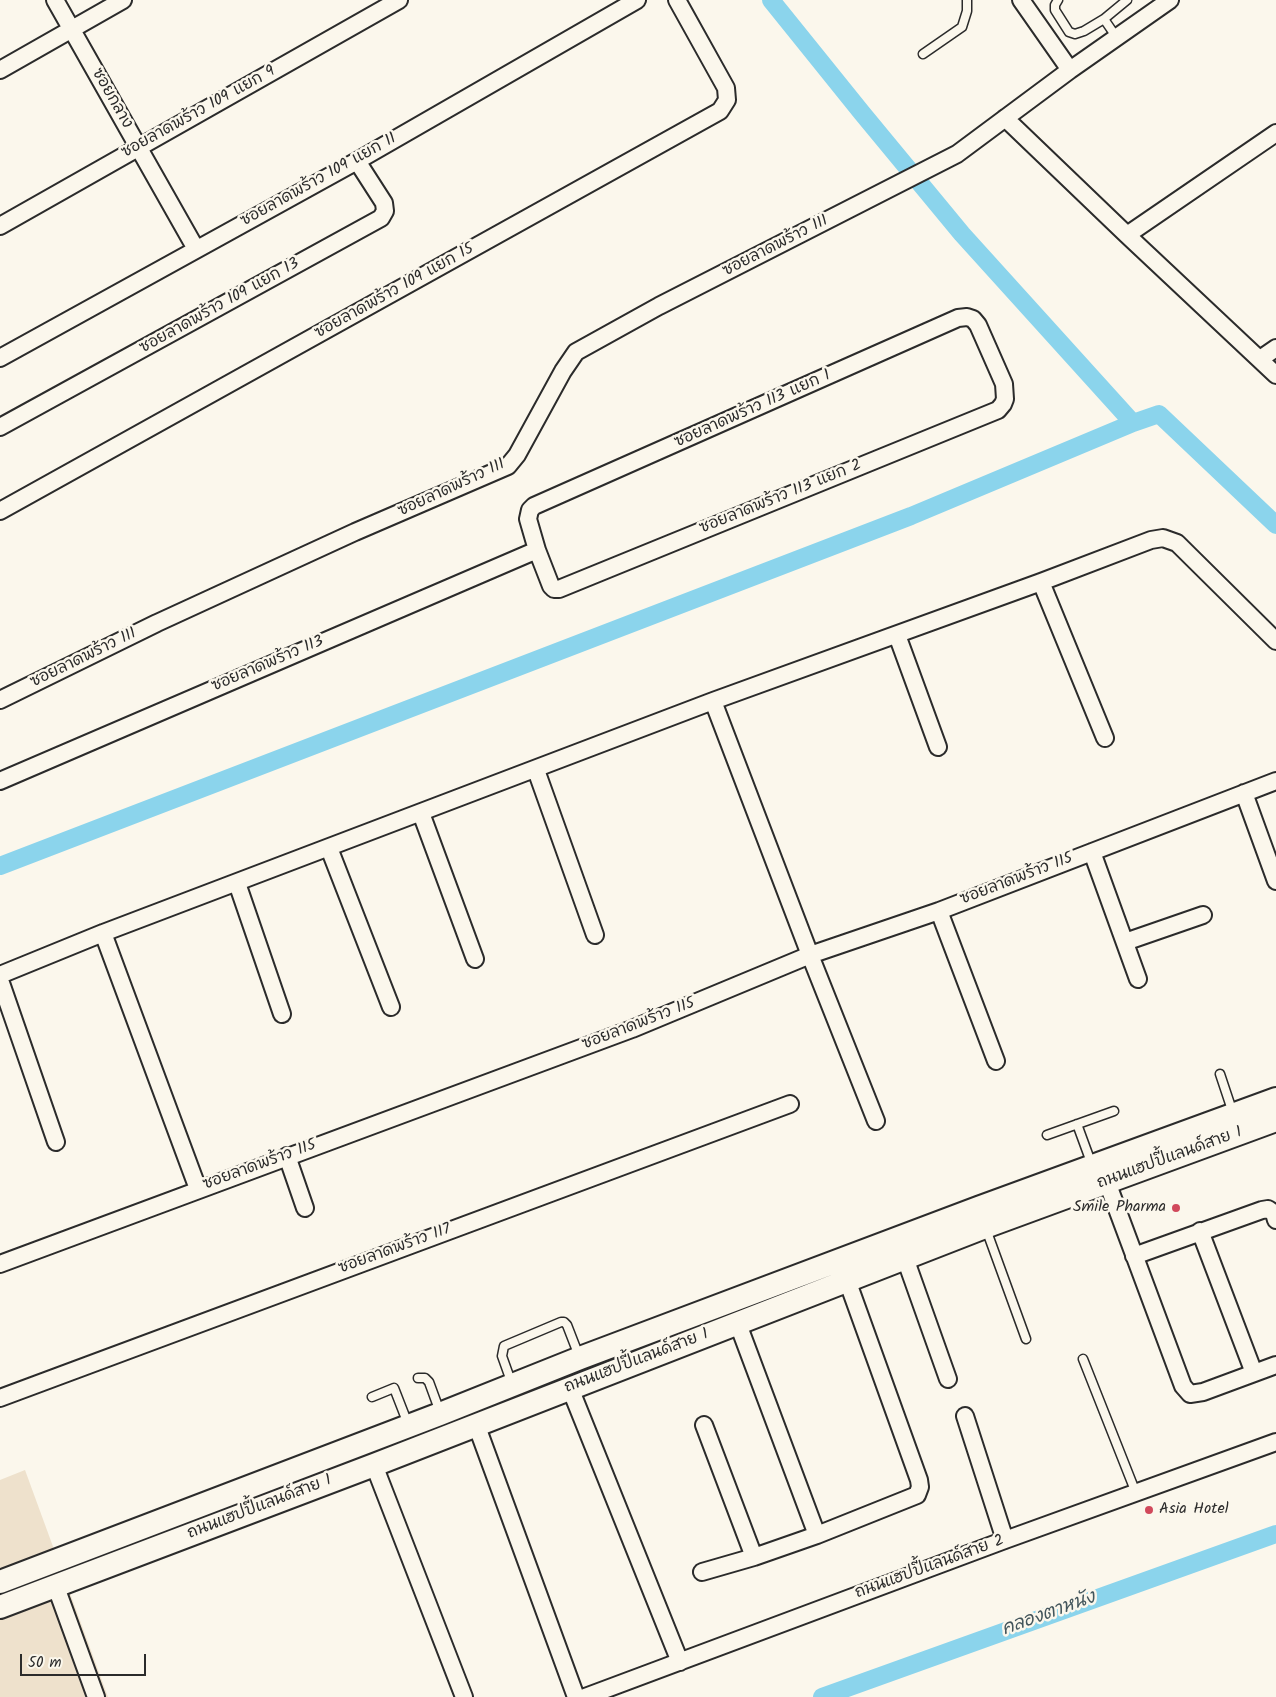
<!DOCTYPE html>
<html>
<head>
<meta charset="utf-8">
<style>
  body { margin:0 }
  #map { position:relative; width:1276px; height:1697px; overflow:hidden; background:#fbf7ec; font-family:Kalam,sans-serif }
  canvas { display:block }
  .scale { position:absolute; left:20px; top:1654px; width:126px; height:22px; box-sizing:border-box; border:2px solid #2b2b2b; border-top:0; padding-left:6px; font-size:15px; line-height:18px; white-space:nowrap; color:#2b2b2b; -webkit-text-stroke:4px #fbf7ec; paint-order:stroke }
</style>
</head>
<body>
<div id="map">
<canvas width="1276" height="1697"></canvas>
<div class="scale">50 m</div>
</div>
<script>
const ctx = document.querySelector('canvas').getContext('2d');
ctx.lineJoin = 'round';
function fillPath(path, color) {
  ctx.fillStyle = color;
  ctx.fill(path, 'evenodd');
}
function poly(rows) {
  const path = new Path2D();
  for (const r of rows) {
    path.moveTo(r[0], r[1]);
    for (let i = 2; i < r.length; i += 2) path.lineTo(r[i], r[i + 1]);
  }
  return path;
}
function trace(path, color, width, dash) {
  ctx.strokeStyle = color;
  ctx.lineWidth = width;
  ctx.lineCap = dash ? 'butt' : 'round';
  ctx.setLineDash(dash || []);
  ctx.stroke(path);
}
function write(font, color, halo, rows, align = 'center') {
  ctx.font = font + ' Kalam,"Playpen Sans Thai",sans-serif';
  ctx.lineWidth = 5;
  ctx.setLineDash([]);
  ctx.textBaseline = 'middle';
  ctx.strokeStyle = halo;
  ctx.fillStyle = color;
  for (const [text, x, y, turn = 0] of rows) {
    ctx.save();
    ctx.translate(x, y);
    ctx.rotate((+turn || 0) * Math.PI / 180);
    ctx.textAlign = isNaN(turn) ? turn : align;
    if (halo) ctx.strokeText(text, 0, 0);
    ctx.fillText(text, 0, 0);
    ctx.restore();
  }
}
const built = poly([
  [25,1470,108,1697,0,1697,0,1480]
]);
const canal = poly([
  [771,0,862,113,962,234,1133,423],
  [0,866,911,516,1133,423,1159,414,1276,525],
  [822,1697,1276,1534]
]);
const lane = poly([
  [1058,0,1055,5,1055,10,1069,32,1075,34,1084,31,1104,19],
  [1117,38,1104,19,1127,0],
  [923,54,962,27,967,11,967,0],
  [1220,1074,1233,1113],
  [1077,1124,1092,1165],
  [1047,1135,1114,1111],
  [986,1229,1026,1339],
  [1083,1359,1136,1493],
  [418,1378,425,1378,429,1382,440,1412],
  [512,1384,502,1356,504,1346,561,1322,564,1322,567,1325,579,1356],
  [372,1397,394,1388,408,1424]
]);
const street = poly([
  [55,0,196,249],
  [1021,0,1070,70],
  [0,70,123,0],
  [1005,118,1127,235,1276,375],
  [0,226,399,0],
  [1127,235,1276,133],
  [967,317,973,319,978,325,1004,384,1005,399,1003,404,998,410,559,589,554,589,551,586,537,550,528,519,530,510,534,506,958,318,967,317],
  [0,358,357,161,637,0],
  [1260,359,1276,348],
  [0,427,381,218,385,211,384,203,357,161],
  [0,511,720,111,727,100,726,88,677,0],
  [1041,582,1105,738],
  [897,635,938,747],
  [0,700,157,623,355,532,508,466,517,455,563,371,576,352,659,306,957,154,1070,70,1170,0],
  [713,701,810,955,876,1121],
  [536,770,595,935],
  [0,781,537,550],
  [1244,793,1276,881],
  [421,813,475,959],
  [329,848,391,1007],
  [1092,852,1138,979],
  [237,883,282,1014],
  [939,911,996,1061],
  [103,933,198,1189],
  [1125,942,1203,915],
  [0,975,103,933,713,701,1041,582,1151,540,1163,538,1177,543,1276,641],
  [0,980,56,1142],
  [287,1156,305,1208],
  [1107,1182,1183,1386,1190,1394,1203,1392,1276,1365],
  [1200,1231,1254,1373],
  [1134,1256,1262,1210,1268,1209,1274,1213,1276,1220],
  [905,1258,948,1379],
  [0,1264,632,1029,810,955,939,911,1276,781],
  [738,1324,817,1535],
  [570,1388,680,1662],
  [0,1398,790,1104],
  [965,1416,1005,1540],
  [476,1424,576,1697],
  [704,1425,754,1557],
  [374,1465,464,1697],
  [702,1572,754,1557,817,1535,917,1495,920,1487,919,1480,847,1280],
  [56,1587,96,1697],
  [585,1697,1005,1540,1276,1442]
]);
const secondary = poly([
  [0,1582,440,1414,580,1358,978,1208,1276,1099],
  [0,1607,374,1465,985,1227,1276,1120]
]);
const markers = [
  [1176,1208,5,"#d1495b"],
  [1149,1510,5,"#d1495b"]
];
const streetNames = [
  ["ซอยกลาง",111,99,60],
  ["ซอยลาดพร้าว 109 แยก 9",199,113,-29],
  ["ซอยลาดพร้าว 109 แยก 11",319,181,-29],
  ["ซอยลาดพร้าว 111",776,247,-27],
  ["ซอยลาดพร้าว 109 แยก 15",395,292,-29],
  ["ซอยลาดพร้าว 109 แยก 13",220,307,-29],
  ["ซอยลาดพร้าว 113 แยก 1",753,410,-24],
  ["ซอยลาดพร้าว 111",452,489,-25],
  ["ซอยลาดพร้าว 113 แยก 2",781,498,-22],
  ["ซอยลาดพร้าว 111",84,659,-26],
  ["ซอยลาดพร้าว 113",268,665,-23],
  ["ซอยลาดพร้าว 115",1017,880,-21],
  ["ซอยลาดพร้าว 115",639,1025,-21],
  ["ถนนแฮปปี้แลนด์สาย 1",1170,1159,-20],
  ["ซอยลาดพร้าว 115",260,1166,-20],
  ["ซอยลาดพร้าว 117",395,1250,-20],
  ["ถนนแฮปปี้แลนด์สาย 1",637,1362,-21],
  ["ถนนแฮปปี้แลนด์สาย 1",260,1508,-21],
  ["ถนนแฮปปี้แลนด์สาย 2",930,1568,-20]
];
const poiNames = [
  ["Smile Pharma",1166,1208],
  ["Asia Hotel",1159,1510,"left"]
];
const waterNames = [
  ["คลองตาหนัง",1049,1615,-20]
];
fillPath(built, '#eee1cc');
trace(canal, '#8bd4ec', 18);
trace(lane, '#2b2b2b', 11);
trace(street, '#2b2b2b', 20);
trace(secondary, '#2b2b2b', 26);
trace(lane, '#fbf7ec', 8);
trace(street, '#fbf7ec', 16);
trace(secondary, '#fbf7ec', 22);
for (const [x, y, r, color] of markers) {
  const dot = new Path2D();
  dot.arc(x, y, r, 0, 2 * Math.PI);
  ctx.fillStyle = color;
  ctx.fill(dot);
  trace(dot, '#fbf7ec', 2);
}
write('16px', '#2b2b2b', '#fbf7ec', streetNames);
write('16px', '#2b2b2b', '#fbf7ec', poiNames, 'right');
write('italic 18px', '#43555b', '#fbf7ec', waterNames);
</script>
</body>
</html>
